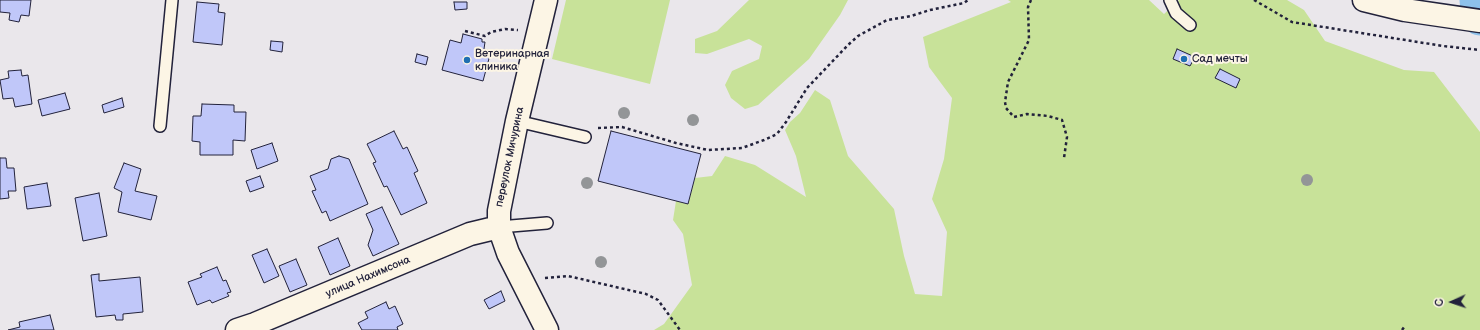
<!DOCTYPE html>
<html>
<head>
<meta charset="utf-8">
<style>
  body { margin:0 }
  #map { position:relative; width:1480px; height:330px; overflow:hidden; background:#eae7eb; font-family:"Balsamiq Sans",sans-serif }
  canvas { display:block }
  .north { position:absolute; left:1432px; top:282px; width:40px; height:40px; -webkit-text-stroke:3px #fcf5e5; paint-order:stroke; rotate:267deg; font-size:11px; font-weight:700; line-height:16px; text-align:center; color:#22223b }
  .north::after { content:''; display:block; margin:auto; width:14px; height:18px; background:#22223b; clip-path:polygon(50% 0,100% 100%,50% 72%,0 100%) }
</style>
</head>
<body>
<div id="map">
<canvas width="1480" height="330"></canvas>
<div class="north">С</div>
</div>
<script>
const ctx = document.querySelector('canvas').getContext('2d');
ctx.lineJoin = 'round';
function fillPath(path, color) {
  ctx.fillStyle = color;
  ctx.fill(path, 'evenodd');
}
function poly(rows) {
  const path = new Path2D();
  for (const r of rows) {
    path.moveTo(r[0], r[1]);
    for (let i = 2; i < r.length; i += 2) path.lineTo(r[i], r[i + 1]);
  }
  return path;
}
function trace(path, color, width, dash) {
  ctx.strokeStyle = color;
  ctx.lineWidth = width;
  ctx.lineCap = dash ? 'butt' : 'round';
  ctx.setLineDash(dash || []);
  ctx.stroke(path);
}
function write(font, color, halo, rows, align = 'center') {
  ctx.font = font + ' "Balsamiq Sans",sans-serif';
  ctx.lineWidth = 4;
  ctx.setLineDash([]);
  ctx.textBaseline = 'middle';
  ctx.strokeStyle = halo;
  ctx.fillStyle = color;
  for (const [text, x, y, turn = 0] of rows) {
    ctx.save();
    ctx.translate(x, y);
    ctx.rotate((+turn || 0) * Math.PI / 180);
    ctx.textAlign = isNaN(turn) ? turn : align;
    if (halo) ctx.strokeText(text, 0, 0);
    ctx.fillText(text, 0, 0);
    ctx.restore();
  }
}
const green = poly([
  [566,0,670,0,650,84,552,59],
  [749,0,848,0,840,15,809,59,758,105,745,109,731,98,725,85,732,71,759,59,762,46,749,39,707,54,695,53,695,39,717,31],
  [1008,0,1149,0,1164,14,1179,0,1287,0,1304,10,1325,41,1404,70,1434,72,1480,132,1480,330,654,330,664,324,692,285,683,234,673,220,676,201,688,204,695,178,712,176,725,156,755,165,806,197,796,156,785,130,790,122,800,113,815,90,830,100,848,156,894,209,904,256,915,294,942,296,947,232,932,199,944,159,952,98,929,67,923,37,1011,2]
]);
const river = poly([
  [1478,0,1480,17]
]);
const building = poly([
  [0,0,31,0,29,16,21,15,19,22,9,20,10,13,0,12,0,0],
  [197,2,219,4,218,12,225,13,222,45,193,42,197,2],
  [454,2,467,2,467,9,455,10,454,2],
  [463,34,482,39,482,42,485,42,484,49,491,51,483,81,442,70,450,40,461,43,463,34],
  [271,41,283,42,282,52,270,50,271,41],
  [1177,49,1195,57,1190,66,1173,59,1177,49],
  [417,54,428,57,426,65,415,62,417,54],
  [1220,69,1240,79,1236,88,1215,78,1220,69],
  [21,70,22,76,28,75,32,104,15,107,13,98,3,99,0,80,9,78,8,71,21,70],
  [65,93,70,109,42,116,38,100,65,93],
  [122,98,124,107,104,113,102,105,122,98],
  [202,104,234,105,234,112,246,112,245,141,233,140,233,155,200,155,200,142,192,141,193,116,201,116,202,104],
  [394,131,403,149,407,147,418,171,414,173,427,203,401,215,387,186,384,187,373,163,376,162,367,144,394,131],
  [611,131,701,154,688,204,598,181,611,131],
  [272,143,278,161,257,169,251,150,272,143],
  [339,156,349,159,368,204,330,221,326,211,322,213,312,191,316,190,310,176,328,169,331,159,339,156],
  [0,158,6,158,7,168,14,168,16,191,8,191,9,198,0,199,0,158],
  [124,163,141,169,135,191,157,196,151,220,118,212,122,192,114,188,124,163],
  [260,176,264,187,250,192,246,181,260,176],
  [47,183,51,206,27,209,24,187,47,183],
  [99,193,107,236,83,241,75,198,99,193],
  [382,207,399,244,373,256,368,245,373,230,366,214,382,207],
  [338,238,350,266,330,275,318,247,338,238],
  [267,249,279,276,264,283,252,255,267,249],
  [296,259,307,285,290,292,279,266,296,259],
  [217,267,223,281,226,280,231,292,227,293,229,296,212,303,210,300,197,305,188,282,202,277,200,274,217,267],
  [99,274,99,281,140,277,143,312,123,314,123,320,116,320,115,315,96,317,91,275,99,274],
  [501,291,505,301,489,309,484,300,501,291],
  [386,302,389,309,395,306,403,324,397,327,398,330,362,330,358,323,368,318,365,312,386,302],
  [50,315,54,330,8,330,20,327,19,322,50,315]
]);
const path = poly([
  [1031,0,1028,7,1029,40,1008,82,1005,102,1006,108,1014,117,1027,114,1048,116,1062,120,1067,137,1064,158],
  [1254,0,1292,22,1443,46,1480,50],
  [465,31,485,36,491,32,505,29,518,30],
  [598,128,622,127,676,143,708,150,742,148,764,140,777,134,786,122,807,88,848,45,858,36,887,20,911,16,930,10,964,3,968,0],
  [545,278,568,276,646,294,658,300,680,330],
  [1402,330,1405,326]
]);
const lane = poly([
  [1170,0,1176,13,1190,25],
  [517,121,585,137],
  [160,126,172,0],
  [499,227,547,223]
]);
const street = poly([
  [546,0,517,121,499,211,499,227,508,253,547,330],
  [237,330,255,324,470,234,499,227]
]);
const secondary = poly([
  [1364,0,1405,10,1480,21]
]);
const trees = [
  [624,113],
  [693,120],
  [1307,180],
  [587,183],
  [601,262]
];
const markers = [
  [1184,59,4,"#1f6fb2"],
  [467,60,4,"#1f6fb2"]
];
const poiNames = [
  ["Ветеринарная",475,54],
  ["клиника",475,67],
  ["Сад мечты",1192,59]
];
const streetNames = [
  ["переулок Мичурина",510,157,-78],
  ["улица Нахимсона",368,277,-23]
];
fillPath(green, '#c8e299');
trace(river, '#8dc1ea', 37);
fillPath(building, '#c0c7f9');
trace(building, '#22223b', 1);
trace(lane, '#22223b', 14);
trace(street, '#22223b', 25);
trace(secondary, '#22223b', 25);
trace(path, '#22223b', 2.5, [3, 3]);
trace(lane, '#fcf5e5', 11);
trace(street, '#fcf5e5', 22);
trace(secondary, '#fcf5e5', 22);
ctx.fillStyle = '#939597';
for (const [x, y] of trees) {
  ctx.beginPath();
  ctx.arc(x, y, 6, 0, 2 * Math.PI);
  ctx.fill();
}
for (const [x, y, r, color] of markers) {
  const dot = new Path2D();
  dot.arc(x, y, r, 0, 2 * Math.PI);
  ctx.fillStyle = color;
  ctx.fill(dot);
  trace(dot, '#fcf5e5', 1.5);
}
write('11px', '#22223b', '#fcf5e5', poiNames, 'left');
write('11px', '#22223b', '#fcf5e5', streetNames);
</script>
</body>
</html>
